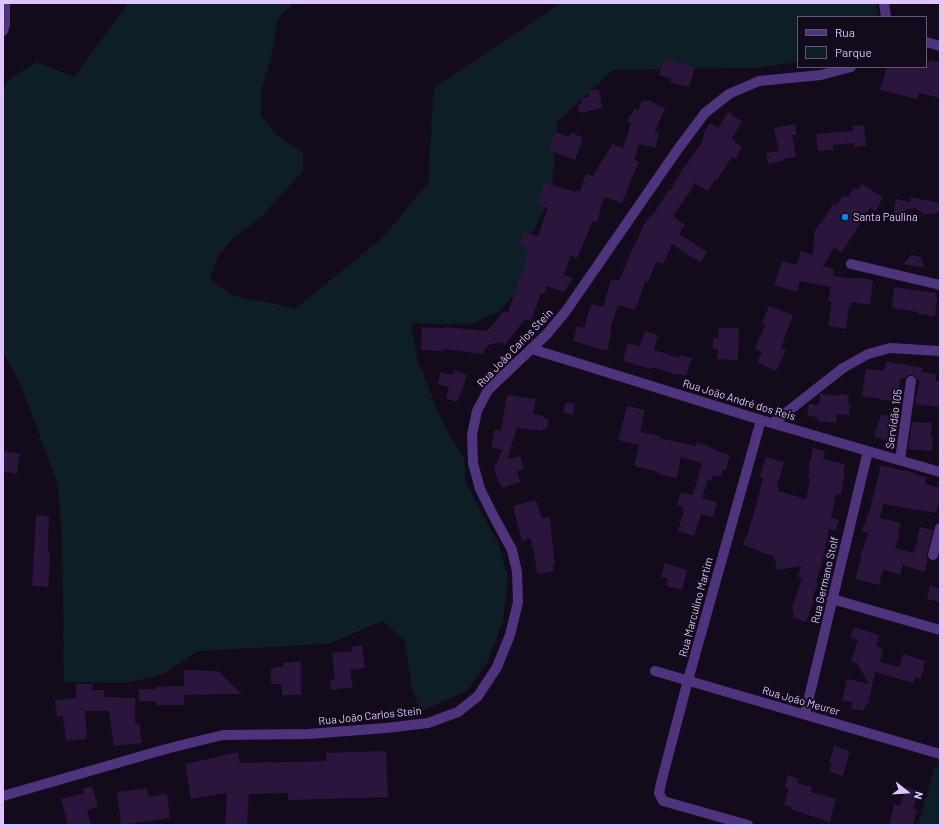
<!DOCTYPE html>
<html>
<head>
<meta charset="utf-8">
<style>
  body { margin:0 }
  #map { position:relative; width:943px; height:828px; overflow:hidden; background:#130a1c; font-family:Barlow,sans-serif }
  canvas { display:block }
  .frame { position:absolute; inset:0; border:4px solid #dfc5ff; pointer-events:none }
  .legend { position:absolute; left:797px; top:16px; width:130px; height:52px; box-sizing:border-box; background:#130a1c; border:1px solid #655577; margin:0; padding:5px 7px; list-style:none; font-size:12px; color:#dfc5ff }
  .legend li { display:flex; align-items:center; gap:8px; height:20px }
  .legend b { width:20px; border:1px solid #655577 }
  .north { position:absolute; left:887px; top:772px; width:40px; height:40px; -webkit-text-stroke:3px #130a1c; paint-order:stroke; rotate:107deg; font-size:11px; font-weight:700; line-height:16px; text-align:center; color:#dfc5ff }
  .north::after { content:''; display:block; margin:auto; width:14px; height:18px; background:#dfc5ff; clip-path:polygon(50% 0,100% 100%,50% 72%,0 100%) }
</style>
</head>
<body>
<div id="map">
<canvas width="943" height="828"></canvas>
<div class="frame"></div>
<ul class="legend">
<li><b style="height:5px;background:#4f337d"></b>Rua</li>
<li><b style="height:11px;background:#0d1e26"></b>Parque</li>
</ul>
<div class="north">N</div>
</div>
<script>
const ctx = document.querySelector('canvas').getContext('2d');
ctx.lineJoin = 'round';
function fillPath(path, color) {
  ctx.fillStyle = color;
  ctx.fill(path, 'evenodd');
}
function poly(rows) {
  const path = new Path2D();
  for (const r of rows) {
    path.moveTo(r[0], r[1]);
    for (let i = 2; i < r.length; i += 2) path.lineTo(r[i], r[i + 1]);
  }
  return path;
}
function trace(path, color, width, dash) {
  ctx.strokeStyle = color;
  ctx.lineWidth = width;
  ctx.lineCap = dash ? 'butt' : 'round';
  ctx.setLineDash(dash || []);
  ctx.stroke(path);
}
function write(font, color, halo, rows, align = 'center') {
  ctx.font = font + ' Barlow,sans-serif';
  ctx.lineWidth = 4;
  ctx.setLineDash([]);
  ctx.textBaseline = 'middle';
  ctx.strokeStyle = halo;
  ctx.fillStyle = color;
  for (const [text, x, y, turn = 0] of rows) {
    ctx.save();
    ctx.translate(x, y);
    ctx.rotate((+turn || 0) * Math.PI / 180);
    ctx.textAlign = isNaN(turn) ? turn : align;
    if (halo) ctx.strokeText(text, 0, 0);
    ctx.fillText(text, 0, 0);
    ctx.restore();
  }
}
const green = poly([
  [129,3,293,3,278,19,271,58,261,92,261,116,278,136,303,153,303,171,261,217,232,240,218,256,210,280,234,296,296,308,382,238,428,183,434,88,561,3,876,3,878,17,798,17,798,62,754,68,613,70,557,122,552,194,530,238,524,284,500,311,469,325,411,323,417,358,439,414,449,434,464,457,466,483,498,543,508,577,503,621,488,661,468,690,421,712,412,690,405,641,383,621,328,644,198,651,162,675,124,683,64,682,62,533,57,482,20,383,3,352,3,90,10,78,37,62,74,77,109,29],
  [935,766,940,768,940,825,918,825]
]);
const building = poly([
  [664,58,695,67,689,87,670,82,671,78,659,75],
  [931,60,940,62,940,98,919,93,917,99,880,90,887,67,926,67,926,61,930,62],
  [599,89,602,108,580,113,578,104,582,103,581,98,589,97,588,91],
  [642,100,646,101,647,100,665,108,655,131,659,132,655,148,639,144,634,160,639,162,632,177,622,203,604,197,597,222,593,221,577,258,571,256,564,275,573,278,564,292,547,286,544,294,541,293,531,321,525,319,505,345,502,342,488,345,483,354,443,349,443,351,421,350,422,327,445,328,445,327,486,331,486,330,488,330,504,311,508,312,526,261,525,261,529,248,519,245,523,232,538,236,548,208,538,205,544,183,576,192,576,190,580,191,586,174,593,176,595,171,596,171,612,144,623,148,631,123,627,121,635,108,638,110],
  [728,112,742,122,732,138,736,141,735,143,742,147,736,159,732,157,717,180,715,179,708,191,694,183,689,194,688,194,673,216,685,225,679,234,707,252,701,262,691,257,672,244,663,264,656,262,648,282,645,281,637,306,636,306,635,310,618,305,610,330,612,331,607,351,573,341,577,326,584,328,591,304,603,307,611,279,619,281,630,254,642,230,641,229,651,215,652,216,669,190,670,191,683,168,684,168,702,142,705,131,710,123,718,128],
  [795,124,797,135,792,135,796,157,782,159,783,161,768,164,766,153,779,151,774,128],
  [864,125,866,146,854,147,854,143,833,145,833,150,818,151,816,134,853,131,853,126],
  [555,132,569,137,571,133,583,137,575,160,549,150],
  [862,184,883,197,876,211,870,208,842,252,834,248,823,266,834,269,833,276,855,279,855,277,873,280,870,305,851,302,851,305,849,305,846,329,828,326,832,302,828,301,831,287,800,281,797,292,774,285,782,261,796,265,801,251,813,255,814,232,820,223,821,224,834,203,836,205,843,196,845,197,846,195,848,197,854,187,858,190],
  [911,197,940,203,940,212,930,214,925,214,920,212,916,208,905,210,893,216,896,199,910,202],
  [911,255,921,257,924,268,903,264],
  [894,287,936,293,935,297,937,298,935,316,918,314,918,312,892,308],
  [769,306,793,315,781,348,786,350,776,371,757,362,762,352,755,349,765,324,762,323],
  [719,328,739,328,738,360,717,359,718,349,713,349,713,338,718,338],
  [645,331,658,335,654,350,679,358,680,355,692,358,686,376,679,374,678,375,652,367,651,369,623,361,628,343,640,346],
  [886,362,902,364,923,368,922,372,936,374,936,381,940,381,940,407,915,404,920,380,917,380,915,376,912,375,908,375,905,378,901,378,897,402,862,396,866,369,884,371],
  [454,370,467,375,462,391,461,391,457,402,446,398,449,387,438,384,441,372,453,375],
  [820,394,821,394,839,396,839,394,849,395,848,405,850,405,849,415,837,414,836,423,817,421,817,417,807,416,809,404,819,405],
  [507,395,536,399,533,414,544,416,544,418,549,419,547,429,542,429,542,431,517,428,507,459,520,456,524,469,517,471,520,482,502,488,500,483,499,484,494,467,503,450,491,447,495,429,501,431],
  [566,402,575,404,573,415,563,412],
  [627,406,645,410,640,432,660,436,660,438,696,446,697,442,713,448,713,450,730,455,726,470,723,469,720,477,713,475,711,481,708,480,702,498,717,502,713,517,701,514,694,536,678,531,684,509,682,509,682,506,677,505,681,492,693,495,702,463,681,457,677,478,658,474,658,472,634,466,639,445,618,440],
  [881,414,899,419,896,443,874,437],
  [912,422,932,423,931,437,933,438,932,451,908,449],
  [813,448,825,451,823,459,845,464,843,473,845,473,841,495,836,494,831,518,839,520,836,531,829,529,822,563,816,582,818,583,812,599,814,600,806,622,794,618,792,607,802,579,798,577,801,566,777,570,774,556,760,552,761,551,743,545,746,536,747,536,754,513,763,478,760,477,766,457,784,462,777,487,779,488,778,491,806,499,810,479,808,478,810,468,808,468],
  [3,451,20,454,17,474,3,471],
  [881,465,903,471,903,470,913,472,913,474,927,477,925,484,940,488,940,498,936,513,883,504,880,518,901,523,898,532,900,533,895,548,914,553,920,527,933,530,927,553,927,556,928,559,925,572,903,565,900,575,883,569,879,585,855,579,861,559,860,558,868,533,862,531,870,509],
  [536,500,542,518,550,517,552,539,555,565,553,565,554,571,537,574,534,552,530,538,522,541,513,506],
  [36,515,49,516,48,552,50,552,48,587,32,586],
  [665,563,687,570,682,590,666,586,668,579,661,577],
  [930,586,940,589,940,602,927,599],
  [854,627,879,635,876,646,883,649,880,662,899,667,903,654,925,661,921,679,915,677,913,683,875,672,868,704,866,704,864,711,851,709,852,702,842,701,847,679,869,684,857,663,851,661,858,640,850,637],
  [362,645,365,668,350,670,353,687,331,690,330,680,335,680,332,653,352,651,351,647],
  [301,661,301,695,282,695,282,684,271,684,271,668,275,668,275,667,283,667,283,663],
  [184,670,218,671,242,694,184,695,184,705,156,705,156,701,139,701,139,689,156,689,156,687,184,686],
  [76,684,93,684,92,690,104,690,104,697,135,698,135,724,139,723,142,743,114,746,109,711,85,711,87,739,66,741,63,716,57,717,55,700,76,698],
  [834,746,850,751,843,776,829,772,832,763,829,763],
  [386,751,388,797,288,800,288,793,249,794,247,825,225,824,227,793,191,799,185,764,238,752,240,763,326,761,326,753],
  [788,775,799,779,797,783,812,787,811,792,836,799,830,822,790,809,791,807,784,805,789,789,785,788],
  [92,786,98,807,87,810,91,825,68,825,61,799,84,793,83,789],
  [906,787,919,791,913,809,917,810,913,825,889,825,894,804,900,806],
  [147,788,148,797,167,794,170,818,121,825,117,792]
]);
const minor = poly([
  [884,3,886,17],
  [3,31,5,25,5,3],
  [926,42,940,46],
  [851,264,940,285],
  [532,349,761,420,940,472],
  [773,423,843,368,868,354,890,348,940,351],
  [900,460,911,381],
  [933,555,940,528],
  [832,599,940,630],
  [655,671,940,754],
  [805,714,868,451],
  [3,796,166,749,198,741,223,735,308,734,386,728,428,723,458,712,478,696,497,667,510,635,518,602,517,572,512,550,493,515,480,489,473,463,472,435,477,411,488,390,547,334,566,311,678,149,705,113,729,94,759,81,821,75,851,67],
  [748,825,663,801,659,793,661,783,688,680,761,420]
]);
const markers = [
  [845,217,4,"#0086f0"]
];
const poiNames = [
  ["Santa Paulina",853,217]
];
const streetNames = [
  ["Rua João Carlos Stein",515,348,-46],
  ["Rua João André dos Reis",739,400,17],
  ["Servidão 105",894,419,-82],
  ["Rua Germano Stolf",825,580,-77],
  ["Rua Marculino Martim",696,607,-75],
  ["Rua João Meurer",801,701,16],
  ["Rua João Carlos Stein",370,716,-6]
];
fillPath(green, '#0d1e26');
fillPath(building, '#2b153d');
trace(minor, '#4f337d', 10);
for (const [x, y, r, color] of markers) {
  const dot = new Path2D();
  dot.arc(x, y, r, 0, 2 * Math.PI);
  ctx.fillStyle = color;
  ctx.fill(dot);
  trace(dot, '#130a1c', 1.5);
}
write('11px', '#dfc5ff', '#130a1c', poiNames, 'left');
write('11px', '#dfc5ff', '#130a1c', streetNames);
</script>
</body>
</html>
